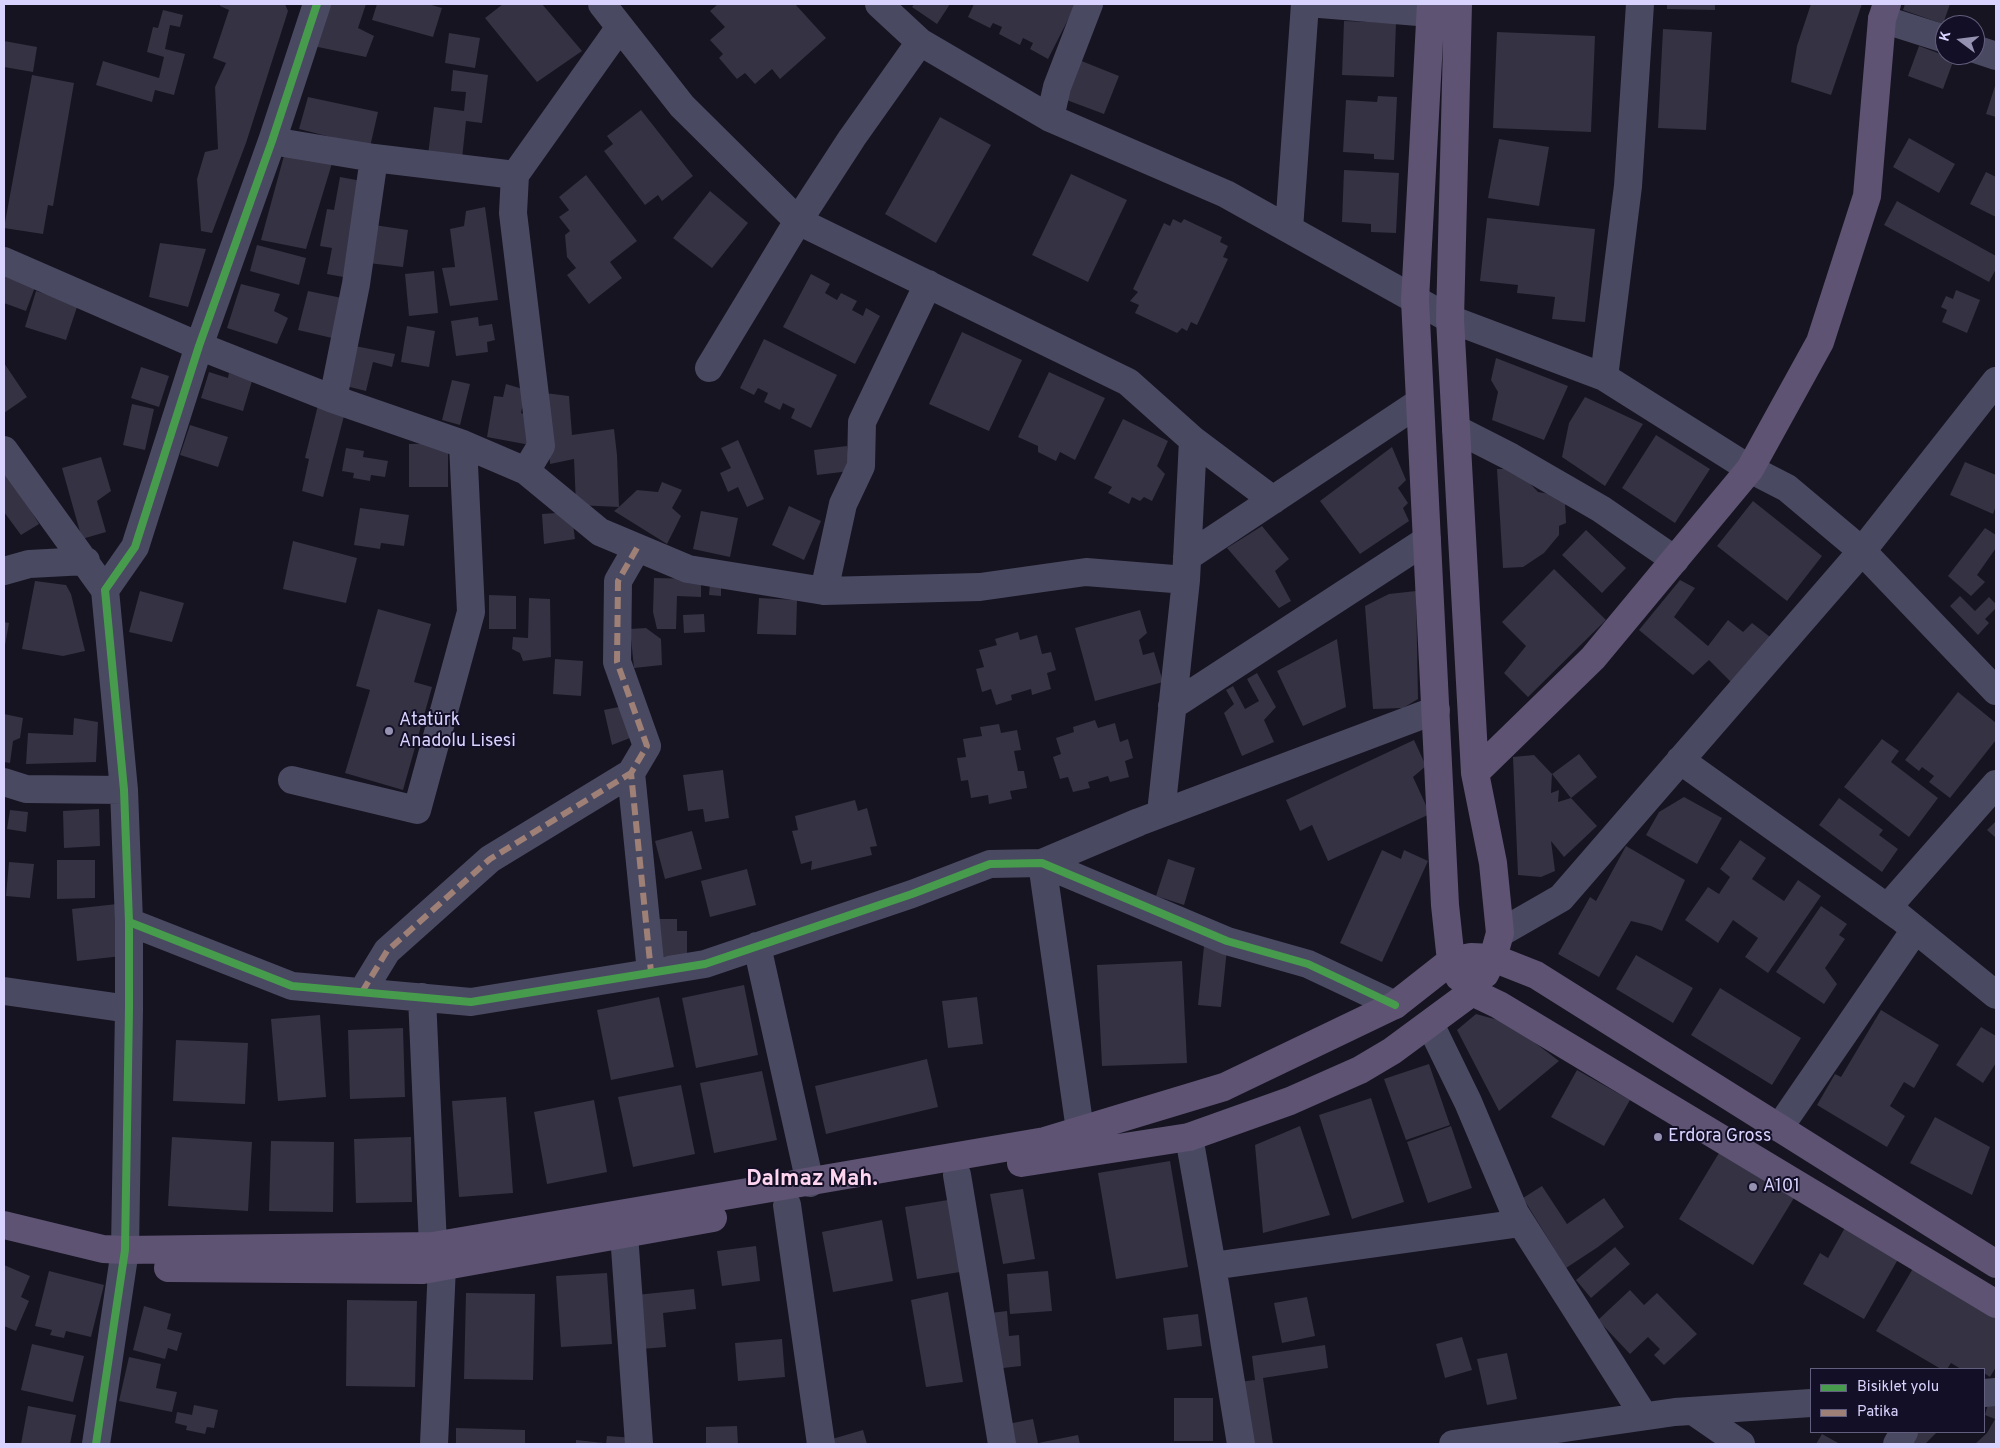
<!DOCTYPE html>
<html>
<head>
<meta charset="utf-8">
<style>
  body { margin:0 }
  #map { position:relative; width:2000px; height:1448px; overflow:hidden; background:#161421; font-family:Overpass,sans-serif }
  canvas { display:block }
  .frame { position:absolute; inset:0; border:5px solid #d9d4ff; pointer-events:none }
  .legend { position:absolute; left:1810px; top:1368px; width:175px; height:65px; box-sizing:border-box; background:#130f26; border:1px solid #625e7d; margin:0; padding:6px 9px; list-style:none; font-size:15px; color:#d9d4ff }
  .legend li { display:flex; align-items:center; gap:10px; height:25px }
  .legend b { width:25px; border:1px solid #625e7d }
  .north { position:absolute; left:1935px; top:15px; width:50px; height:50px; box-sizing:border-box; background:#130f26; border:1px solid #625e7d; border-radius:50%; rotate:285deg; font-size:14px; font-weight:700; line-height:20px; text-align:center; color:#d9d4ff }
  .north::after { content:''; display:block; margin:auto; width:18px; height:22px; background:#9591b1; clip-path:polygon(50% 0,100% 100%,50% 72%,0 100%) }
</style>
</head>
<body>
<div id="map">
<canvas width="2000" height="1448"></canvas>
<div class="frame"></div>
<ul class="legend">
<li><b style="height:6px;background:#469c4c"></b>Bisiklet yolu</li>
<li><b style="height:6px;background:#9e8076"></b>Patika</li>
</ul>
<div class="north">K</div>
</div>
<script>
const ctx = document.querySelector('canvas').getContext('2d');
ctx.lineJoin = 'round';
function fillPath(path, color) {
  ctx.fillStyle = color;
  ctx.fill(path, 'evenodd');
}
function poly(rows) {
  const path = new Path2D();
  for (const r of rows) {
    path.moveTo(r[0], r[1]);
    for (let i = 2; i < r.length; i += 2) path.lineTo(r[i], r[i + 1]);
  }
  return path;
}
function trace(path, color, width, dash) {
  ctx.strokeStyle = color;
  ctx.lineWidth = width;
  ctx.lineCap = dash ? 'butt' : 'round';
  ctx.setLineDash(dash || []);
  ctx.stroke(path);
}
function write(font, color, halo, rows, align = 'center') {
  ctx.font = font + ' Overpass,sans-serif';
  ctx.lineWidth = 4;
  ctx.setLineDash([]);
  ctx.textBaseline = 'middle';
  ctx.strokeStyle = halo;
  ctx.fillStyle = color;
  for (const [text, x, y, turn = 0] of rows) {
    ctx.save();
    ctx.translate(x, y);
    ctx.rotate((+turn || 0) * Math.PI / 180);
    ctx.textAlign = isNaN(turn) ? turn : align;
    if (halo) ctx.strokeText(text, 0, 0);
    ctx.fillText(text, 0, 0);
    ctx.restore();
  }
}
const building = poly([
  [220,4,285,4,288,11,246,143,212,233,201,231,197,179,205,152,218,149,215,87,226,63,213,58,229,10,220,6],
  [331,4,366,4,358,28,374,36,366,57,313,46],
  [377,4,428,4,442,8,433,37,372,20],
  [503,4,542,4,582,51,537,82,485,18],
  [718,4,795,4,826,38,780,79,772,69,755,84,745,73,737,79,719,58,723,54,710,40,725,27,710,11],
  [914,4,950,4,937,24,912,7],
  [974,4,1076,4,1048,59,1030,49,1033,43,1023,38,1020,45,999,34,1002,27,993,23,990,28,968,17],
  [1667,4,1715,4,1715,10,1667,9],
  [1811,4,1862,4,1831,95,1791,82,1797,46],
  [1905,4,1950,4,1943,24,1903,10],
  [163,10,183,15,180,27,170,25,165,49,185,54,174,95,155,90,152,102,96,85,103,61,159,78,164,57,147,52,153,27,158,28],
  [1344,21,1396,23,1394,77,1342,75],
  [1663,29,1712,32,1706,130,1658,128],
  [1497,32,1595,36,1591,132,1493,128],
  [449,33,480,38,475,68,445,63],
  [4,41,37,47,33,72,4,67],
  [1919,46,1954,59,1943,89,1908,76],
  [1079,60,1119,76,1104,114,1064,99],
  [453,70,488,75,482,123,466,121,462,159,428,155,434,107,464,111,466,92,451,91],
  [32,75,74,83,53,206,48,205,43,234,4,228],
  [1996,83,1996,117,1986,114],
  [1378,96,1397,97,1394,160,1374,159,1374,154,1343,152,1346,100,1377,102],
  [308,97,378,112,370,147,299,129],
  [641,110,693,176,662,201,658,195,645,205,604,151,613,144,607,136],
  [940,117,991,145,936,243,885,214],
  [1909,138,1955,164,1939,193,1893,167],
  [1499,139,1549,147,1539,206,1488,198],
  [285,152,333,160,306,249,261,240],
  [1344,170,1399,173,1396,233,1371,232,1371,224,1342,222],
  [1986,172,1996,177,1996,217,1970,204],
  [1071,174,1127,200,1088,282,1032,255],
  [586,175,637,241,610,262,622,278,589,304,567,275,576,268,567,257,565,235,570,231,559,217,569,210,559,197],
  [340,177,367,182,349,278,327,274,332,248,320,246,327,209,334,210],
  [710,191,748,223,712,268,673,238],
  [1897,201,1996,256,1996,269,1989,282,1884,225],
  [485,207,498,300,450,306,442,268,455,267,450,229,464,226,466,211],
  [1487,218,1595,229,1585,322,1552,319,1555,297,1517,293,1518,285,1480,281],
  [1173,219,1181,223,1184,219,1222,237,1220,242,1228,246,1223,257,1228,259,1197,325,1191,322,1187,331,1182,328,1177,333,1135,313,1139,305,1130,301,1138,292,1133,289,1164,223,1170,226],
  [374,225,408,230,403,267,368,263],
  [160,243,206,249,188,307,149,297],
  [257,245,306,258,299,285,250,271],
  [4,266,38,279,26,311,4,303],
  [434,271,438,313,409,316,405,274],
  [811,274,830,284,825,293,837,300,841,293,857,301,852,310,863,316,866,308,880,316,855,364,783,327],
  [241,284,280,294,274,311,288,318,277,344,227,328],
  [1956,290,1980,300,1967,333,1942,322,1947,310,1941,307,1946,296,1953,299],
  [36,291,78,304,66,340,25,327],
  [308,291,342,298,332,338,298,330],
  [478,317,479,326,492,324,495,340,487,342,488,352,456,356,451,321],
  [407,326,435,331,429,367,401,362],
  [962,332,1022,360,989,431,929,404],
  [764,339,837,375,811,428,791,418,795,409,783,403,780,410,764,402,768,393,758,388,754,395,740,388],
  [355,346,395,354,392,367,373,362,366,391,346,386],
  [1496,358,1568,386,1544,440,1492,420,1498,392,1491,380],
  [4,363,27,397,4,413],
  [141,367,169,376,159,407,131,398],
  [209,372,228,378,229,373,252,381,243,411,201,398],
  [1049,372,1105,398,1075,460,1060,452,1056,461,1038,452,1038,446,1018,437],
  [452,380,470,384,460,425,442,420],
  [506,384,526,390,521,413,531,417,530,445,487,437,494,396,503,397],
  [545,393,569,396,572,435,614,429,617,455,619,507,637,490,658,492,662,482,682,490,672,508,681,516,667,544,614,511,619,507,576,505,574,459,550,464],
  [1585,397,1643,424,1605,486,1562,457,1569,423],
  [132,404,154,409,145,450,123,445],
  [318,405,345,412,323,497,302,491,309,459,305,458],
  [1123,419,1168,441,1157,466,1165,474,1152,501,1144,497,1140,501,1132,497,1129,504,1108,493,1112,487,1094,478],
  [190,425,228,437,218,467,180,455],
  [1656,435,1710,469,1675,523,1622,488],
  [738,440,764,499,747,507,738,487,728,492,720,473,731,468,721,448],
  [448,443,448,487,409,487,409,444],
  [847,446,850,471,817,475,814,450],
  [1392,447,1406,480,1398,488,1408,503,1403,508,1409,521,1360,554,1320,501],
  [346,448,364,451,363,457,388,461,385,477,371,475,370,481,353,478,354,473,342,471],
  [101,457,111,491,97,501,106,532,82,539,62,468],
  [1965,462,1996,475,1996,506,1993,514,1950,495],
  [4,467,39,524,21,535,4,512],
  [1497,469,1516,469,1538,492,1550,494,1565,502,1566,523,1559,526,1559,535,1544,553,1523,567,1503,568],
  [1753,501,1822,556,1787,601,1717,546],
  [789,506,821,521,804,560,772,545],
  [360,508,409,515,404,546,381,543,380,549,354,545],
  [701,511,738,518,730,557,693,549],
  [556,513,573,524,575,539,544,544,542,514],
  [1262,526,1289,559,1275,571,1291,601,1279,608,1227,548],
  [1985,528,1996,535,1996,548,1977,575,1985,582,1971,596,1948,576],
  [1586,530,1626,568,1602,593,1562,555],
  [293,541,357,558,346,603,283,589],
  [1554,569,1606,620,1528,697,1504,673,1526,646,1502,622],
  [654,578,701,579,701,597,677,596,676,629,657,629,653,612],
  [1680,580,1695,588,1674,617,1708,646,1728,620,1743,632,1752,623,1774,640,1731,682,1709,660,1693,675,1639,630],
  [35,581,66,585,71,594,85,651,63,656,22,649],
  [710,583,721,583,721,596,709,595],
  [140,591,184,603,172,642,129,632],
  [1416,591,1418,699,1403,708,1373,709,1365,606,1389,594],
  [489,595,516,596,516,629,489,629],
  [1960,596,1975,611,1989,597,1996,604,1996,608,1985,619,1989,623,1978,635,1950,606],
  [529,598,550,599,551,657,523,661,520,653,512,649,513,637,528,638],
  [759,598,797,600,796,635,757,634],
  [378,609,431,624,414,682,432,687,403,790,345,773,370,690,356,686],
  [1140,610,1147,633,1139,640,1143,655,1154,652,1163,682,1095,701,1075,628],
  [704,614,705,632,684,633,683,615],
  [4,622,9,623,5,645,4,645],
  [646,628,661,639,662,665,634,668,630,629],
  [1018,632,1020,640,1037,635,1042,654,1051,652,1056,670,1047,673,1051,689,1032,695,1031,689,1011,695,1012,700,996,705,991,689,982,692,976,669,984,667,979,650,997,645,995,639],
  [1337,639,1346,707,1303,726,1277,671],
  [555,659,583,661,581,696,553,694],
  [1257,673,1276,707,1264,720,1274,742,1242,756,1224,713,1234,704,1226,690,1233,686,1245,709,1259,701,1247,679],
  [1958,692,1996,723,1996,740,1950,798,1929,782,1934,776,1922,767,1919,771,1905,760],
  [624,706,630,738,612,745,604,710],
  [4,714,23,718,20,738,13,741,10,763,4,762],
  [74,718,98,722,96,762,26,764,28,733,73,735],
  [1095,720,1098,728,1115,723,1120,742,1128,739,1133,758,1125,761,1129,777,1110,782,1108,776,1088,782,1090,788,1073,792,1068,777,1060,779,1053,757,1061,754,1056,738,1074,732,1073,727],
  [999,724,1001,733,1017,730,1021,750,1014,751,1018,771,1024,771,1027,788,1010,791,1012,799,989,804,988,795,971,798,968,780,961,781,957,758,966,757,963,739,982,736,980,727],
  [1882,739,1899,751,1891,762,1938,798,1909,837,1844,787],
  [1414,740,1426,766,1413,777,1430,814,1328,861,1312,825,1300,831,1286,800],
  [1579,754,1597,777,1571,798,1552,774],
  [1534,755,1552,774,1551,793,1559,790,1558,802,1571,798,1597,826,1564,857,1551,841,1555,871,1541,877,1518,875,1513,757],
  [723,770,729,818,705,822,703,809,688,811,683,775],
  [1684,797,1722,818,1697,864,1646,835,1659,812],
  [1839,798,1883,830,1879,835,1898,849,1882,872,1819,825],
  [855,800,858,811,867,808,877,846,870,847,872,855,811,870,812,861,801,864,792,831,798,830,795,816],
  [99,809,100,846,64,848,63,811],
  [10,810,28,812,26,832,7,829],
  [1996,821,1996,838,1987,830],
  [692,831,702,869,665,879,655,841],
  [1740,840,1766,858,1752,879,1784,901,1798,880,1821,896,1768,973,1745,957,1758,938,1733,920,1718,943,1685,920,1708,887,1719,894,1730,877,1720,869],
  [1626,846,1685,880,1662,931,1651,926,1631,921,1599,977,1558,954,1590,897,1596,901],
  [1382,850,1401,859,1404,850,1428,861,1382,962,1340,943],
  [1168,859,1195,868,1184,905,1156,896],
  [57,860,95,860,95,898,57,899],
  [9,862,34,864,30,898,6,896],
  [747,869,756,905,710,917,701,881],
  [117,904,122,956,77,961,72,909],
  [1821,906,1847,924,1839,935,1845,939,1825,968,1837,984,1824,1004,1776,972],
  [659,919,677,919,677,931,687,931,687,956,659,956],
  [1204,946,1227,949,1221,1007,1198,1005],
  [1636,955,1693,988,1673,1023,1616,989],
  [1182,961,1187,1063,1102,1066,1097,965],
  [744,985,758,1055,696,1068,682,998],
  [1720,988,1801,1038,1772,1085,1691,1035],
  [659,997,674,1067,611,1080,597,1010],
  [977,997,983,1044,948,1048,942,1001],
  [1881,1010,1939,1045,1914,1088,1904,1082,1890,1106,1905,1116,1887,1147,1817,1105,1835,1074,1841,1077],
  [1476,1014,1509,1023,1559,1061,1499,1111,1457,1030],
  [320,1015,326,1097,278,1101,271,1019],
  [1981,1027,1996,1036,1996,1063,1983,1083,1956,1065],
  [403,1028,405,1097,350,1099,348,1030],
  [176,1040,248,1043,245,1104,173,1101],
  [927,1059,938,1107,826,1134,815,1086],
  [1429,1064,1450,1125,1406,1140,1384,1079],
  [1577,1070,1630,1100,1604,1146,1551,1117],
  [762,1071,777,1140,714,1153,700,1083],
  [681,1085,695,1154,633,1167,618,1097],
  [506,1097,513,1193,459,1197,452,1101],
  [1371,1098,1404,1202,1352,1219,1319,1115],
  [594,1100,607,1172,547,1184,534,1112],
  [1935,1117,1990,1147,1972,1195,1910,1163],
  [1300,1126,1330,1215,1263,1233,1255,1145],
  [1451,1126,1472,1188,1428,1203,1407,1142],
  [172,1137,252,1142,248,1211,168,1206],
  [411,1137,412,1202,356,1203,354,1139],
  [271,1141,334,1142,333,1212,269,1211],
  [1719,1153,1794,1198,1753,1265,1679,1219],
  [1170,1161,1188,1267,1116,1279,1098,1173],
  [1542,1186,1567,1224,1604,1198,1624,1227,1598,1247,1566,1268,1523,1198],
  [1023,1189,1035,1259,1003,1264,990,1194],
  [948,1200,960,1272,917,1279,905,1207],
  [882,1220,893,1281,833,1292,822,1232],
  [1847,1224,1901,1254,1864,1319,1803,1284,1820,1253,1828,1258],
  [756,1246,760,1281,722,1286,717,1251],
  [1615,1247,1630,1264,1591,1298,1576,1280],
  [4,1265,30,1276,21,1297,29,1301,16,1331,4,1326],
  [1915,1265,1996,1316,1996,1367,1990,1377,1984,1373,1984,1369,1961,1369,1951,1363,1947,1369,1941,1369,1876,1331],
  [49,1271,104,1285,91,1337,66,1331,64,1338,50,1335,52,1330,35,1326],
  [1048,1271,1052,1311,1010,1314,1007,1274],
  [607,1273,612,1344,561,1347,556,1276],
  [694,1289,696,1309,663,1313,666,1347,641,1349,636,1295],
  [1630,1290,1644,1305,1657,1293,1697,1334,1664,1365,1654,1355,1660,1349,1648,1337,1630,1354,1598,1320],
  [948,1292,963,1382,926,1387,911,1300],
  [466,1293,535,1294,533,1380,464,1379],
  [1307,1297,1315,1336,1282,1343,1274,1303],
  [347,1300,417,1301,415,1387,346,1386],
  [144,1306,171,1314,167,1329,182,1333,177,1351,168,1348,165,1359,133,1350],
  [1007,1311,1009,1336,1019,1335,1021,1366,994,1369,990,1313],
  [1198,1314,1202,1346,1167,1350,1163,1318],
  [1462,1337,1472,1370,1445,1378,1436,1344],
  [782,1339,785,1377,738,1381,735,1343],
  [32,1344,84,1356,73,1402,21,1390],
  [1325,1345,1328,1368,1263,1378,1273,1444,1248,1444,1239,1382,1255,1380,1252,1356],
  [1507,1353,1517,1399,1487,1405,1477,1359],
  [129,1357,161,1364,156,1388,177,1392,172,1412,119,1401],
  [1174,1398,1213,1398,1213,1441,1174,1441],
  [1988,1404,1996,1405,1996,1444,1975,1444,1987,1433,1995,1419,1985,1415],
  [194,1405,218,1410,214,1428,207,1427,205,1434,186,1430,187,1426,175,1423,177,1412,192,1415],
  [28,1406,76,1415,70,1444,21,1444],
  [1033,1419,1038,1443,1078,1435,1080,1444,1012,1444,1008,1424],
  [737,1426,738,1444,706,1444,706,1427],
  [456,1428,525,1430,525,1444,456,1444],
  [863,1430,867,1444,833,1444,832,1439],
  [1913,1432,1937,1432,1925,1444,1906,1444],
  [1822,1434,1840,1444,1816,1444],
  [607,1436,636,1438,635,1444,606,1444],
  [576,1440,604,1443,604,1444,576,1444]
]);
const minor = poly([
  [602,4,682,106,798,221,1128,382,1193,440,1186,580,1161,813],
  [879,4,920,42,1050,118,1226,194,1450,319,1604,377,1750,469,1787,488,1862,551,1996,691],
  [1320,4,1431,13],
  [1882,19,1945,39],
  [1975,49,1996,56],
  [1050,118,1057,87,1089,4],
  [272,141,374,158,515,175,513,213,541,446,526,471],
  [515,175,620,27],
  [1289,229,1305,4],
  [4,261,199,346,333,399,463,444,526,471,600,532,688,569,824,591,980,587,1086,572,1186,580],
  [709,368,798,221,852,138,920,42],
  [1604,377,1628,186,1640,4],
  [333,399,356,284,374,158],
  [1456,429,1511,457,1601,509,1675,560],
  [1193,440,1273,500],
  [4,450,105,590],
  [637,548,618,581,617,662,647,746,631,773,651,972],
  [1187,557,1420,402],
  [4,571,29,564,86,561],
  [824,591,843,504,861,466,862,422,928,284],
  [1172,706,1427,540],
  [1680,760,1900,917,1996,995],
  [292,780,417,810,471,612,463,444],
  [4,782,26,789,124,790],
  [1887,908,1996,784],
  [129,922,292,986,471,1002,705,964,912,894,990,864,1042,863,1227,941,1308,964,1395,1005],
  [1500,933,1561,898,1862,551,1996,381],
  [757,946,810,1183],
  [4,991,129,1009],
  [362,992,387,951,490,859,631,773],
  [422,997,433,1246],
  [1430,1024,1468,1102,1515,1213,1644,1416],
  [1779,1128,1915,930],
  [1080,1130,1042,863,1139,822,1436,710],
  [1189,1137,1212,1266,1241,1444],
  [957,1175,1002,1444],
  [787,1205,821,1444],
  [624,1234,639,1444],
  [1212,1266,1521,1223],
  [1984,1393,1996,1392],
  [1693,1411,1741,1444],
  [96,1444,125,1250,129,1009,129,922,124,790,105,590,135,547,199,346,272,141,317,4],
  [434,1444,442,1266],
  [1453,1444,1675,1412,1811,1403],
  [1897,1444,1904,1432]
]);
const major = poly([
  [1431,4,1415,300,1445,905,1451,961,1459,977],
  [1458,4,1450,319,1475,773,1493,863,1500,933,1493,958,1485,974],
  [1475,773,1593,658,1750,469,1820,342,1867,196,1882,19,1887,4],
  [1021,1163,1189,1137,1290,1101,1360,1070,1392,1051,1472,992,1499,1005,1996,1304],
  [4,1225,103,1249,125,1250,433,1246,1045,1141,1224,1087,1395,1005,1451,961,1471,957,1493,958,1536,975,1996,1264],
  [168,1268,423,1270,713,1218]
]);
const quiet = poly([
  [637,548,618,581,617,662,647,746,631,773,651,972],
  [362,992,387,951,490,859,631,773]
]);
const cycleway = poly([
  [129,922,292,986,471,1002,705,964,912,894,990,864,1042,863,1227,941,1308,964,1395,1005],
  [96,1444,125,1250,129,1009,129,922,124,790,105,590,135,547,199,346,272,141,317,4]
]);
const markers = [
  [389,731,5,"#9591b1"],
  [1658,1137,5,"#9591b1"],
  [1753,1187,5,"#9591b1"]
];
const poiNames = [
  ["Atatürk",399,721],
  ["Anadolu Lisesi",399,742],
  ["Erdora Gross",1668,1137],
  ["A101",1763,1187]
];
const districtNames = [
  ["Dalmaz Mah.",812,1181]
];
fillPath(building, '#343243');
trace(minor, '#4a4962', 28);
trace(major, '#5e5373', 28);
trace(quiet, '#9e8076', 6, [12, 6]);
trace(cycleway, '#469c4c', 8);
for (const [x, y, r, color] of markers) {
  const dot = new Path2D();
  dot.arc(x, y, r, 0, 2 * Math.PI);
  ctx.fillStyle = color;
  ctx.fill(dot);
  trace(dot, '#130f26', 2);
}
write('18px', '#d9d4ff', '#130f26', poiNames, 'left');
write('bold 22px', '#ffd6f0', '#130f26', districtNames);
</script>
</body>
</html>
